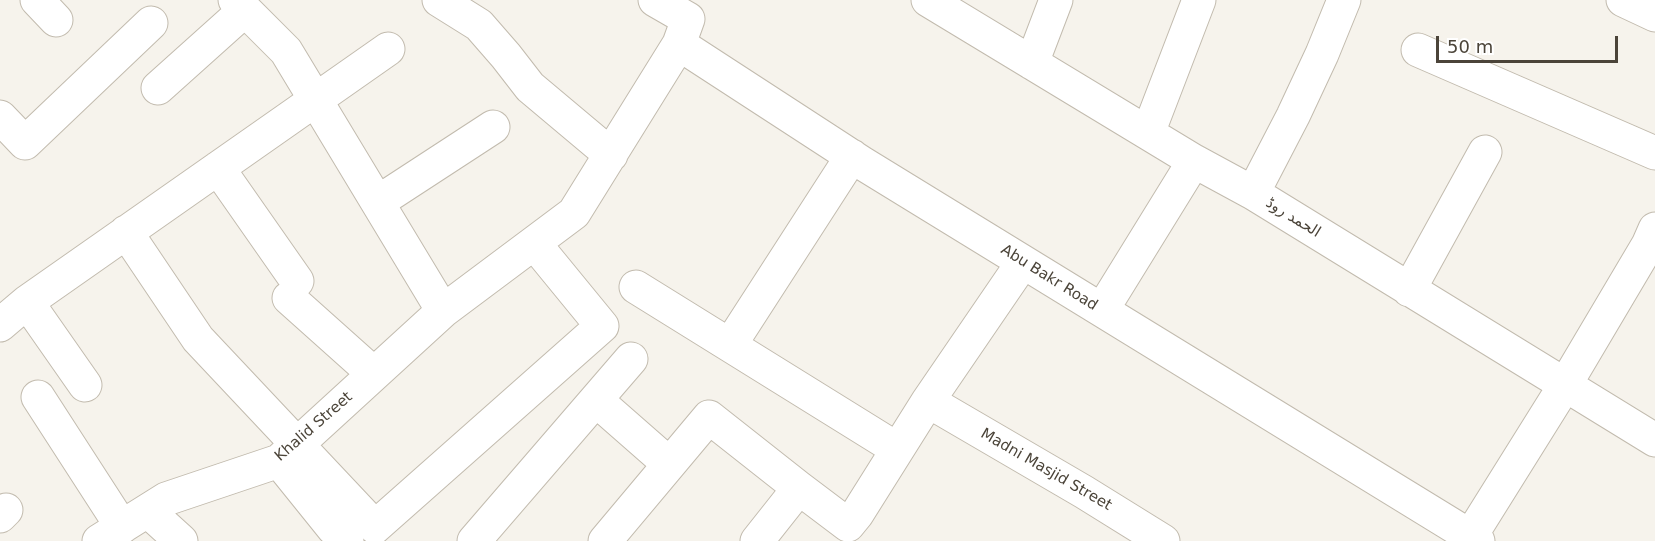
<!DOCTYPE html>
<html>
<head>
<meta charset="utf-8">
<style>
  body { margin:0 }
  #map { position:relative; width:1655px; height:541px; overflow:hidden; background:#f6f3ec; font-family:"DejaVu Sans",sans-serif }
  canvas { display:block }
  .scale { position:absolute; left:1436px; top:36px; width:182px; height:27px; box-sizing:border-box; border:3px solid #4b4439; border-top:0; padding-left:8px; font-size:18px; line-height:21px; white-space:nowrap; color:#4b4439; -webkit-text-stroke:4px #fff; paint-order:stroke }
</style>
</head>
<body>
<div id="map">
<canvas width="1655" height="541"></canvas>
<div class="scale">50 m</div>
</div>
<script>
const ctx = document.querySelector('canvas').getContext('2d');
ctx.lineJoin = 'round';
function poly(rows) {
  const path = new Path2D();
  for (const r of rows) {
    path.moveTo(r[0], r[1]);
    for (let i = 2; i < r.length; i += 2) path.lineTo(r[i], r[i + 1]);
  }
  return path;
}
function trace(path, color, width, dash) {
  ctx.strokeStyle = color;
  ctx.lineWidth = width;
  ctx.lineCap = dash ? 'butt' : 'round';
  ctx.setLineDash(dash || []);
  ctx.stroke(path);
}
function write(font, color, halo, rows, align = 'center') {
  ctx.font = font + ' "DejaVu Sans","Noto Sans Arabic",sans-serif';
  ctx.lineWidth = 4.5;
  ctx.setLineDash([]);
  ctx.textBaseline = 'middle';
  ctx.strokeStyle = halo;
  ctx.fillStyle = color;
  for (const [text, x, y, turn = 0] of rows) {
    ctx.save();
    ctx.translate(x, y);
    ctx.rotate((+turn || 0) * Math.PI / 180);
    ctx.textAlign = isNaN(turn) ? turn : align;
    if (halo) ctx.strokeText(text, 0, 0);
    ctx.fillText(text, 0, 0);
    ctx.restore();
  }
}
const minor = poly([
  [37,0,56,20],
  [235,0,286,51,443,311],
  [439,0,479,25,506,56,530,87,611,155],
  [928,0,1194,161,1253,193,1655,440],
  [1623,0,1655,15],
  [679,44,862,163,1478,541],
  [1418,50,1655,153],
  [1032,63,1056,0],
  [158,88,245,10],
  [0,117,25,143,151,23],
  [1148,133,1199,0],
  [218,168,297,281],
  [1253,193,1293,116,1322,54,1344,0],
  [378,202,493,127],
  [126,232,198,339,375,527,602,326,534,243],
  [636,287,897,449],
  [1409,290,1485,152],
  [289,298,374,374],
  [27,302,85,385],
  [1102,310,1194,161],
  [0,325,27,302,388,49],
  [730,345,852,156],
  [38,397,122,527],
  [596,400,669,464],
  [928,401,1084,492,1163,541],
  [279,461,333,528,347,541],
  [148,511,181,541],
  [0,516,6,510],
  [1470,537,1565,385,1648,245,1655,229],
  [99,541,166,499,279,461,443,311,574,213,679,44,688,19,655,0],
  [474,541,631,359],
  [605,541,709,417,799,488],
  [757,541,799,488,848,525,857,514,928,401,1023,262]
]);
const streetNames = [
  ["الحمد روڈ",1293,218,32],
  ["Abu Bakr Road",1049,278,32],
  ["Khalid Street",314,427,-41],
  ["Madni Masjid Street",1046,470,30]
];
trace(minor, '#c2bbae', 35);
trace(minor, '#fff', 33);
write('15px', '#4b4439', '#fff', streetNames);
</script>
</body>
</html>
